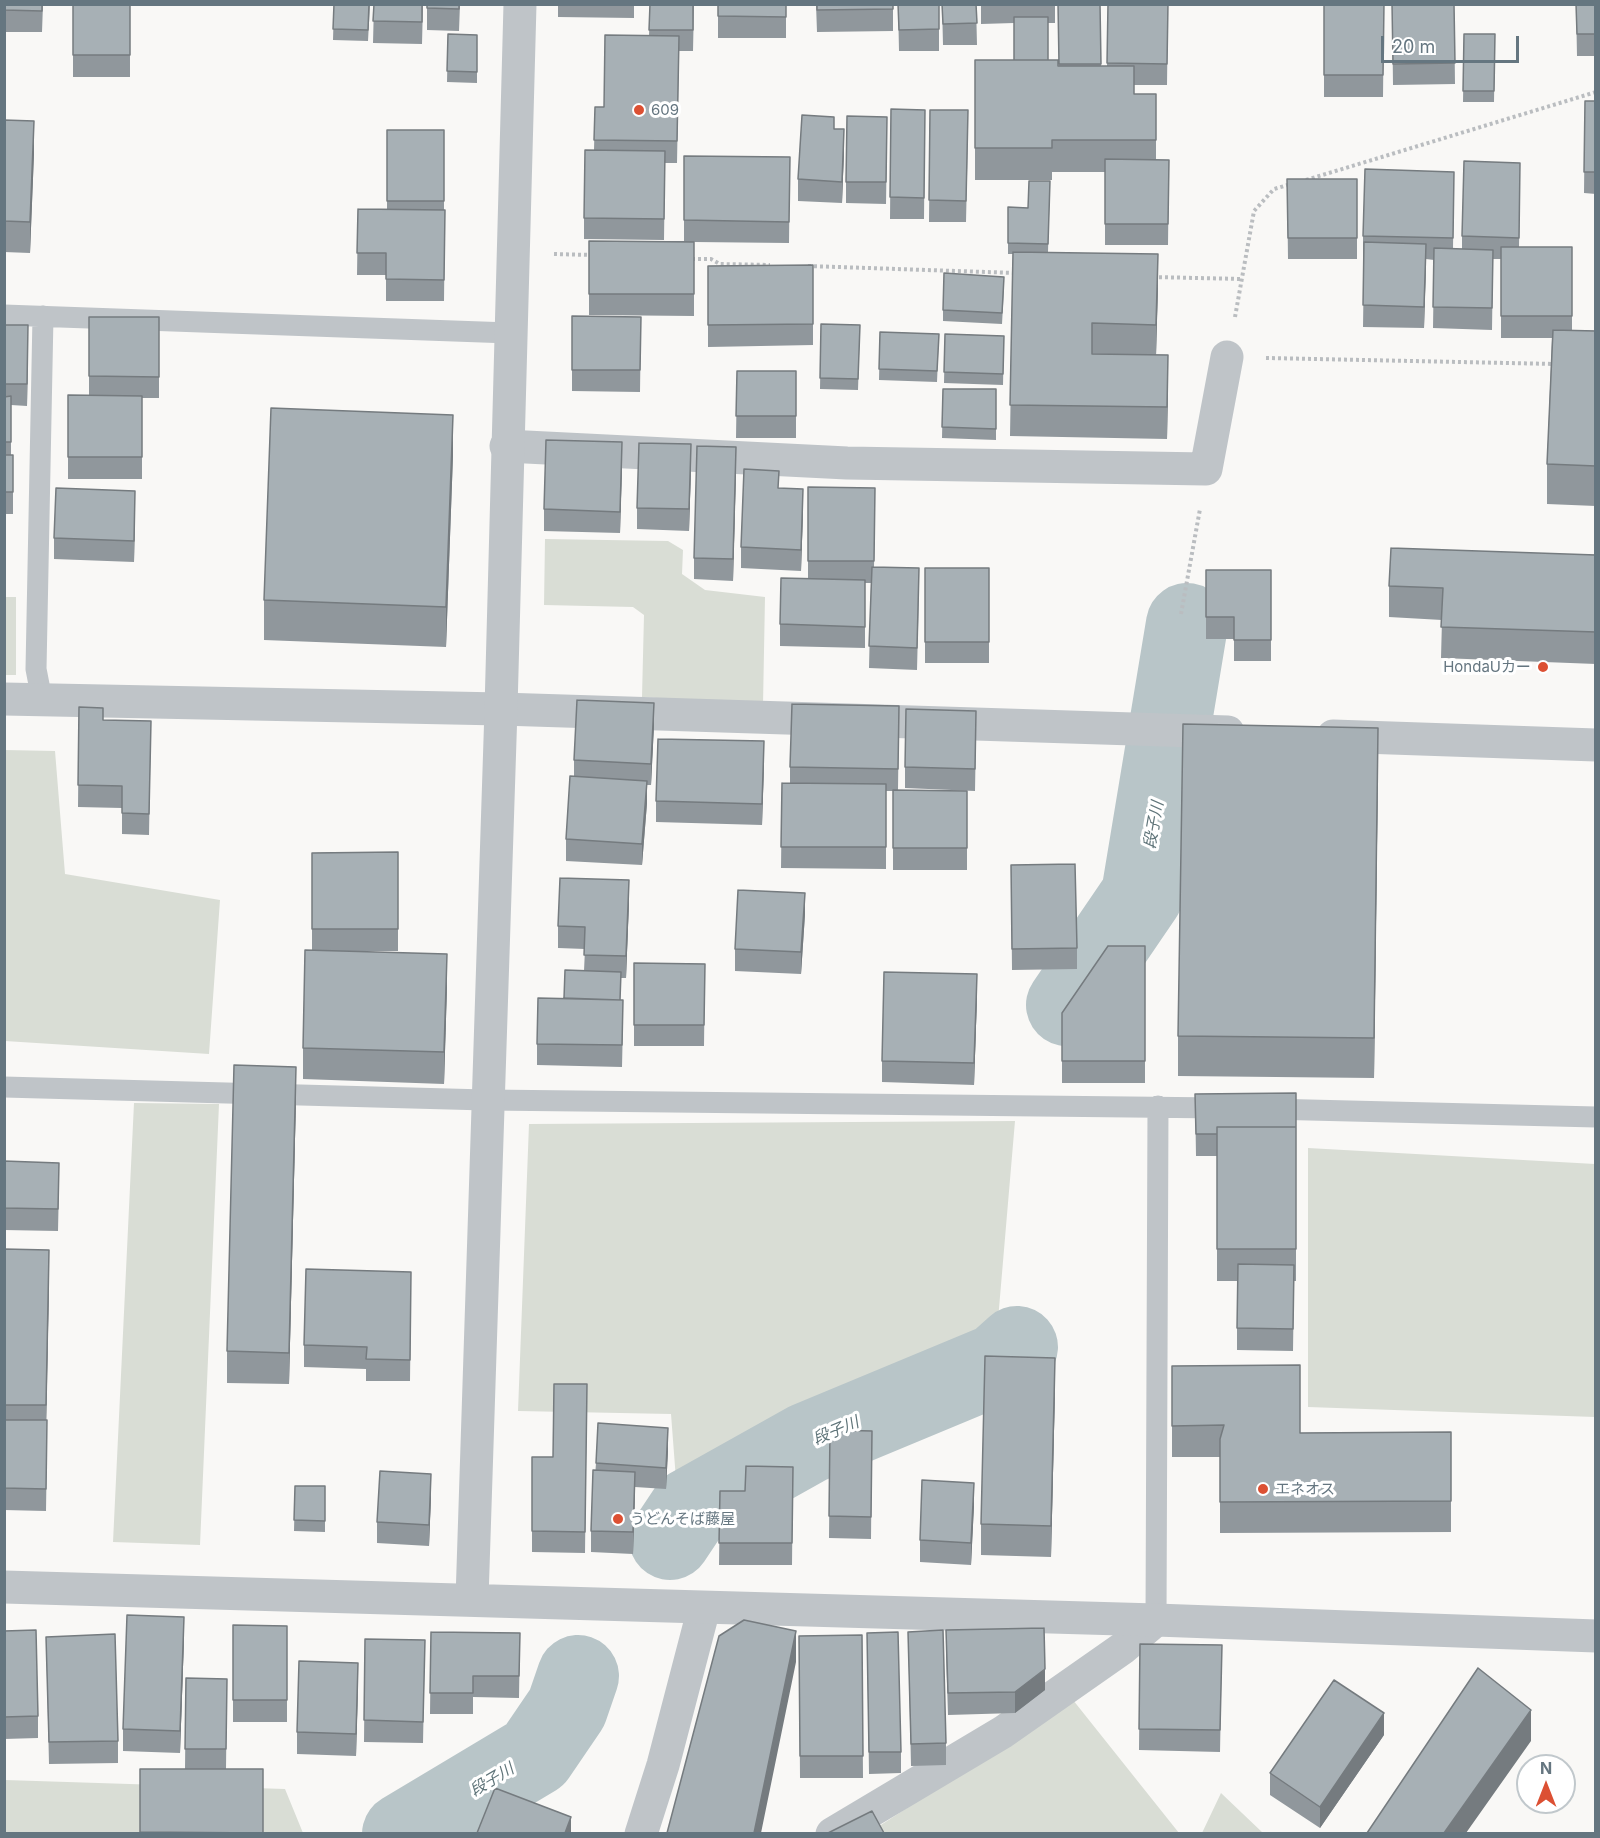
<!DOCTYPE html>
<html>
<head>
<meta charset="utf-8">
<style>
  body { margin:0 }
  #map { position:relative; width:1600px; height:1838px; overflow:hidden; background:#f9f8f6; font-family:Inter,sans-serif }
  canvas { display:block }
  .frame { position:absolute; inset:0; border:6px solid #657680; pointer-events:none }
  .north { position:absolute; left:1516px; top:1754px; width:60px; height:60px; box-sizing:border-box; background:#fff; border:2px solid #c1c8cc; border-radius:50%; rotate:0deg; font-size:16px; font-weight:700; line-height:24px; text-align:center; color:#657680 }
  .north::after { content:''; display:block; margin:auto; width:21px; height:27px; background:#dc5033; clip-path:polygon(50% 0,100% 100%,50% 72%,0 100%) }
  .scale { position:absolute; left:1381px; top:36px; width:138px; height:27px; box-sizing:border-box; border:3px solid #657680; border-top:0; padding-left:8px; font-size:18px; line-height:21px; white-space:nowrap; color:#657680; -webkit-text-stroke:4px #fff; paint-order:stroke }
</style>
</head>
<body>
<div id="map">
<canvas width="1600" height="1838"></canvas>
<div class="frame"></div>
<div class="north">N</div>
<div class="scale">20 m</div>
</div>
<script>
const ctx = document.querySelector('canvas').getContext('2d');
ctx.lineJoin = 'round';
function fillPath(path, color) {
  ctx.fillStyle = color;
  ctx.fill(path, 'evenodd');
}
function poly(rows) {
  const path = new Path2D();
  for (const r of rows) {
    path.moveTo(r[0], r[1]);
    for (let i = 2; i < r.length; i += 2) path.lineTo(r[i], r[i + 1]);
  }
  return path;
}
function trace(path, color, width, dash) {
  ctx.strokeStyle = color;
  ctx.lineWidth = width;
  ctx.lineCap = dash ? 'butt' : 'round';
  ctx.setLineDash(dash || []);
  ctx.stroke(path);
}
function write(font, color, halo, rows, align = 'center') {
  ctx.font = font + ' Inter,"Noto Sans JP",sans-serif';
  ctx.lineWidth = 6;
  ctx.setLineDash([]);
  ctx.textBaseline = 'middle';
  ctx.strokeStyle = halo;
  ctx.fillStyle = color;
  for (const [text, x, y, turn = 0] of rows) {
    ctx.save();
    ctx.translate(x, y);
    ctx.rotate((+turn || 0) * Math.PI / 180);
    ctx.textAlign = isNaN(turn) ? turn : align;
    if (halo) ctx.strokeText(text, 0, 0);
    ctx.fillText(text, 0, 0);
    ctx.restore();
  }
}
const green = poly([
  [545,539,668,541,683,550,682,574,705,590,765,597,763,705,642,697,644,615,633,607,544,605],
  [5,597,16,597,16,675,5,675],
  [4,750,55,751,65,874,220,900,209,1054,5,1041],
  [134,1103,219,1104,200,1545,113,1542],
  [1015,1121,998,1320,960,1404,679,1519,671,1414,518,1411,529,1124],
  [1308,1148,1595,1164,1595,1417,1308,1407],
  [1073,1700,1179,1833,867,1834],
  [5,1780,285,1789,303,1833,5,1834],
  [1221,1793,1263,1833,1202,1833]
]);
const river = poly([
  [1067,1005,1142,895,1187,624],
  [670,1539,690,1509,808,1443,998,1364,1017,1347],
  [403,1834,535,1755,567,1708,578,1676]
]);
const path = poly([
  [1306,180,1596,92],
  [554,254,592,255],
  [692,259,711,259,720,264,770,265],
  [808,266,1016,273],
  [1153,277,1242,279],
  [1235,317,1254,211,1274,189,1291,184],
  [1266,358,1555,364],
  [1181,614,1200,509]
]);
const service = poly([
  [4,315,510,333],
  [42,700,36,669,43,316],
  [4,1087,486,1100,1222,1108],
  [1268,1109,1596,1117],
  [1156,1620,1158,1106]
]);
const minor = poly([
  [506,446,847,463,1206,469,1227,357],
  [4,699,501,709,1228,732],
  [1333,736,1596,745],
  [641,1834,663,1765,704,1608],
  [832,1834,1003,1732,1123,1648,1156,1620]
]);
const tertiary = poly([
  [4,1587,1156,1620,1596,1636],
  [472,1599,501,709,520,4]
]);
const wall = poly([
  [4,4,43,4,42,32,4,32],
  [73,4,130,4,130,77,73,77],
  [334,4,370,4,368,41,333,40],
  [374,4,423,4,422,44,373,43],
  [427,4,460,4,459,31,427,30],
  [558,4,634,4,634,18,558,17],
  [650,4,694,4,693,51,679,51,677,163,665,163,664,240,584,239,584,218,594,150,595,107,604,107,649,36],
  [718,4,786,4,786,38,718,38],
  [816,4,893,4,893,31,817,32],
  [898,4,939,4,939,51,899,51],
  [942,4,976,4,977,45,943,45],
  [981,4,1055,4,1055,23,1048,23,1048,60,1058,66,1059,66,1058,4,1100,4,1101,66,1107,66,1108,4,1168,4,1167,85,1134,85,1134,94,1156,94,1156,160,1169,160,1168,245,1105,245,1105,172,1052,172,1052,180,975,180,975,60,1014,60,1014,23,981,24],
  [1324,4,1384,4,1383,97,1324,97],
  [1392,4,1454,4,1455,84,1393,85],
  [1576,4,1596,4,1596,56,1577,56],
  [448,34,477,35,477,83,447,82],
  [1464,34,1495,34,1494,102,1463,102],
  [1585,101,1596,101,1596,194,1584,193],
  [891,109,925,110,924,219,890,219],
  [930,110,968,132,966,222,929,222],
  [4,120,34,153,30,253,4,252],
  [387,130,444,130,444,210,445,210,444,301,386,301,386,275,357,275,358,209,387,210],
  [887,139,886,204,846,203,846,182],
  [844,150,842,203,798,201,798,179],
  [684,156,790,157,789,243,694,242,694,316,589,315,589,241,684,241],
  [1454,172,1453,249,1462,249,1462,236,1520,184,1519,247,1572,247,1572,330,1596,331,1596,506,1547,504,1547,464,1552,338,1501,338,1501,259,1493,259,1492,330,1433,328,1434,260,1426,259,1424,328,1363,327,1364,258,1363,258,1363,236],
  [1287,179,1357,179,1357,259,1288,259],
  [1050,181,1048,252,1158,285,1156,355,1168,387,1167,439,1010,436,1013,254,1008,254,1008,207,1028,208],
  [813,265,813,345,708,347,708,266],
  [1004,288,1002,324,943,321,943,310],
  [572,316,641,317,640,392,572,391],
  [89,317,159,317,159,398,142,398,142,479,68,479,68,395,89,395],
  [821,324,860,325,858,390,820,389],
  [4,325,28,347,27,406,11,405,11,455,13,455,13,514,4,514],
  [880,332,939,334,937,382,879,380],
  [945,334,1004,336,1003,385,944,383],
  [737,371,796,371,796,438,736,438],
  [943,389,996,389,996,440,942,438],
  [453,455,446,647,264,640,264,600],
  [622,464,620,533,544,531,544,509],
  [691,466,689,531,637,529,637,508],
  [736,469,733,581,694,579,694,558],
  [808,487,875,488,874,568,919,590,917,670,869,668,871,583,865,583,865,648,780,646,780,624,808,579],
  [779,488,803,510,801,571,741,568,741,547],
  [135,512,134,562,54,559,54,538],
  [1596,555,1596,664,1441,658,1442,620,1389,617,1389,586],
  [925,568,989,568,989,663,925,663],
  [1206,570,1271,570,1271,661,1234,661,1234,639,1206,639],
  [899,706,898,790,967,791,967,870,893,870,893,791,886,791,886,869,781,868,782,783,790,783,790,767],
  [79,707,103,720,151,721,149,835,122,834,122,808,78,807],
  [654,725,651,785,647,785,647,803,642,865,566,861,566,839,574,776,574,760],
  [976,732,975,791,905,788,905,767],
  [764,762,762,825,656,822,656,801],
  [1378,768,1374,1078,1178,1076,1178,1036],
  [398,852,398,951,332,951,447,986,444,1084,303,1079,303,1048,312,951,312,853],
  [1011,865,1077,948,1077,969,1012,970],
  [629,902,626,978,621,978,620,1000,623,1022,622,1067,537,1065,537,1044,584,971,585,949,558,948,558,926],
  [805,914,801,974,735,971,735,949],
  [1145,946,1145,1083,1062,1083,1062,1013],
  [634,963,705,964,704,1046,634,1046],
  [977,996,974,1085,882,1082,882,1061],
  [1296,1093,1296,1281,1294,1281,1293,1351,1237,1350,1237,1281,1217,1281,1217,1156,1196,1156,1195,1094],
  [296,1098,289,1384,227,1383,227,1351],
  [4,1161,59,1184,58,1231,4,1230],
  [4,1249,49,1282,46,1420,47,1442,46,1511,4,1510],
  [411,1294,410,1381,366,1381,366,1369,304,1367,304,1345],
  [1172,1366,1300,1433,1451,1432,1451,1532,1220,1533,1220,1457,1172,1457],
  [587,1384,585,1553,532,1552,532,1457,553,1457],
  [1055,1389,1051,1557,981,1555,981,1524],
  [830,1430,872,1431,871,1539,829,1538],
  [668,1450,666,1489,635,1487,633,1554,591,1552,591,1531,596,1463],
  [793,1467,792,1565,719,1565,720,1491,745,1491],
  [295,1486,325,1486,325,1532,294,1531],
  [431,1496,429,1546,377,1543,377,1522],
  [974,1505,971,1565,920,1562,920,1540],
  [233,1625,287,1626,287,1722,233,1722],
  [4,1631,38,1716,38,1738,4,1739],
  [431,1632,520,1633,519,1698,473,1697,473,1714,430,1714],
  [908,1632,946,1743,946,1765,911,1766],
  [867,1633,901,1752,901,1773,869,1774],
  [862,1635,863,1778,800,1778,799,1636],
  [46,1637,118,1741,118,1763,49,1764],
  [184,1638,180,1753,123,1751,123,1729],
  [365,1639,425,1640,423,1743,364,1742],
  [1140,1644,1222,1645,1220,1752,1139,1750],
  [946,1652,1045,1690,1015,1713,948,1715],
  [186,1678,227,1679,226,1769,263,1769,263,1833,140,1833,140,1769,185,1769],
  [358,1684,356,1756,297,1754,297,1732],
  [1384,1735,1320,1828,1270,1795,1270,1773]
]);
const shadedWall = poly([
  [34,121,34,153,30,253,30,222],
  [844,129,844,150,842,203,842,182],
  [1426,244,1426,265,1424,328,1424,307],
  [1158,254,1158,285,1156,356,1156,325],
  [28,325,28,347,27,406,27,384],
  [1168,355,1168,387,1167,439,1167,407],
  [453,415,453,455,446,647,446,607],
  [622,442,622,464,620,533,620,512],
  [691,444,691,466,689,531,689,509],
  [736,447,736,469,733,581,733,559],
  [803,489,803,510,801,571,801,550],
  [135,491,135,512,134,562,134,541],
  [654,703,654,725,651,785,651,764],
  [1378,728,1378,768,1374,1078,1374,1038],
  [764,741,764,762,762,825,762,804],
  [647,781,647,803,642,865,642,844],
  [629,880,629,902,626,978,626,956],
  [805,893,805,914,801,974,801,952],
  [447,954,447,986,444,1084,444,1052],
  [977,974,977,996,974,1085,974,1063],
  [296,1067,296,1098,289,1384,289,1353],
  [49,1250,49,1282,46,1437,46,1405],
  [1055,1358,1055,1389,1051,1557,1051,1526],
  [668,1428,668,1450,666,1489,666,1468],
  [635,1472,635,1493,633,1554,633,1532],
  [431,1474,431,1496,429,1546,429,1525],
  [974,1483,974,1505,971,1565,971,1543],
  [184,1617,184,1638,180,1753,180,1731],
  [796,1631,796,1662,761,1833,754,1833],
  [358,1663,358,1684,356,1756,356,1734],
  [1045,1669,1045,1690,1015,1713,1015,1692],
  [1531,1710,1531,1741,1466,1833,1444,1833],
  [1384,1713,1384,1735,1320,1828,1320,1807],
  [571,1817,571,1833,565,1833]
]);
const building = poly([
  [4,4,42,4,42,11,4,10,4,4],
  [73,4,130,4,130,55,73,55,73,4],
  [334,4,369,4,368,30,333,29,334,4],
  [374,4,422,4,422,22,373,21,374,4],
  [427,4,459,4,459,9,427,8,427,4],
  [650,4,693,4,693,30,649,30,650,4],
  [718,4,786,4,786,17,718,16,718,4],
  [817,4,893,4,893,9,817,10,817,4],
  [898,4,939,4,939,29,899,30,898,4],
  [942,4,976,4,977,23,943,24,942,4],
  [1058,4,1100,4,1101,64,1059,64,1058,4],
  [1108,4,1168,4,1167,64,1107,63,1108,4],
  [1324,4,1384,4,1383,75,1324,75,1324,4],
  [1392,4,1454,4,1455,63,1393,64,1392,4],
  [1576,4,1596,4,1596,34,1577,34,1576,4],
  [1014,17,1048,17,1048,60,1014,60,1014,17],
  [448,34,477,35,477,72,447,71,448,34],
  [1464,34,1495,34,1494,91,1463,91,1464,34],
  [605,35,679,36,677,141,594,140,595,107,604,107,605,35],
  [975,60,1058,60,1058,66,1134,66,1134,94,1156,94,1156,140,1052,140,1052,148,975,148,975,60],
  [1585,101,1596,101,1596,172,1584,172,1585,101],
  [891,109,925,110,924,198,890,197,891,109],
  [930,110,968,110,966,201,929,200,930,110],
  [802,115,834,117,834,129,844,129,842,182,798,179,802,115],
  [847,116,887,117,886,182,846,182,847,116],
  [4,120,34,121,30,222,4,221,4,120],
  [387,130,444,130,444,201,387,201,387,130],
  [585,150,665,151,664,219,584,218,585,150],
  [684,156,790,157,789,222,684,220,684,156],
  [1105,159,1169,160,1168,224,1105,224,1105,159],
  [1464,161,1520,163,1519,238,1462,236,1464,161],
  [1365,169,1454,172,1453,238,1363,236,1365,169],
  [1287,179,1357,179,1357,238,1288,238,1287,179],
  [1029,181,1050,181,1048,244,1008,243,1008,207,1028,208,1029,181],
  [358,209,445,210,444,280,386,279,386,253,357,253,358,209],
  [589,241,694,242,694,294,589,294,589,241],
  [1364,242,1426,244,1424,307,1363,305,1364,242],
  [1501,247,1572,247,1572,316,1501,316,1501,247],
  [1434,248,1493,250,1492,308,1433,307,1434,248],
  [1013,252,1158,254,1156,325,1092,323,1092,354,1168,355,1167,407,1010,405,1013,252],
  [813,265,813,324,708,325,708,266,813,265],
  [944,273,1004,277,1002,313,943,310,944,273],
  [572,316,641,317,640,370,572,370,572,316],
  [89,317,159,317,159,377,89,376,89,317],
  [821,324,860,325,858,379,820,378,821,324],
  [4,325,28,325,27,384,4,384,4,325],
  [1553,330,1596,331,1596,466,1547,464,1553,330],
  [880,332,939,334,937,371,879,369,880,332],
  [945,334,1004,336,1003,374,944,372,945,334],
  [737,371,796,371,796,416,736,416,737,371],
  [943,389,996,389,996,429,942,427,943,389],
  [68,395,142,396,142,457,68,457,68,395],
  [11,396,11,442,4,442,4,397,11,396],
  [271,408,453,415,446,607,264,600,271,408],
  [546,440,622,442,620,512,544,509,546,440],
  [639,443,691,444,689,509,637,508,639,443],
  [697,446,736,447,733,559,694,558,697,446],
  [4,455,13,455,13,492,4,492,4,455],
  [744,469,779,471,778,488,803,489,801,550,741,547,744,469],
  [808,487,875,488,874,561,808,561,808,487],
  [56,488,135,491,134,541,54,538,56,488],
  [1391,548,1596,555,1596,632,1441,627,1443,588,1389,586,1391,548],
  [872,567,919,568,917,648,869,646,872,567],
  [925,568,989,568,989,642,925,642,925,568],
  [1206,570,1271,570,1271,640,1234,640,1234,617,1206,617,1206,570],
  [781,578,865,580,865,627,780,624,781,578],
  [577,700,654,703,651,764,574,760,577,700],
  [792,704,899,706,898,769,790,767,792,704],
  [79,707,103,708,103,720,151,721,149,814,122,813,122,786,78,785,79,707],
  [906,709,976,711,975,769,905,767,906,709],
  [1183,724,1378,728,1374,1038,1178,1036,1183,724],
  [658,739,764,741,762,804,656,801,658,739],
  [570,776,647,781,642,844,566,839,570,776],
  [782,783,886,784,886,847,781,847,782,783],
  [893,790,967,791,967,848,893,848,893,790],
  [398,852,398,929,312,929,312,853,398,852],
  [1075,864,1077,948,1012,949,1011,865,1075,864],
  [560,878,629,880,626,956,584,955,585,927,558,926,560,878],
  [738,890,805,893,801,952,735,949,738,890],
  [1108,946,1145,946,1145,1061,1062,1061,1062,1013,1108,946],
  [305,950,447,954,444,1052,303,1048,305,950],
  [634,963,705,964,704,1025,634,1025,634,963],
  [565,970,621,972,620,1000,564,998,565,970],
  [884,972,977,974,974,1063,882,1061,884,972],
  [538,998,623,1000,622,1045,537,1044,538,998],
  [234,1065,296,1067,289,1353,227,1351,234,1065],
  [1296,1093,1296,1127,1217,1127,1217,1134,1196,1134,1195,1094,1296,1093],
  [1217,1127,1296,1127,1296,1249,1217,1249,1217,1127],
  [4,1161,59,1163,58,1209,4,1208,4,1161],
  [4,1249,49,1250,46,1405,4,1405,4,1249],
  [1238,1264,1294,1265,1293,1329,1237,1328,1238,1264],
  [306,1269,411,1272,410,1360,366,1359,367,1347,304,1345,306,1269],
  [985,1356,1055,1358,1051,1526,981,1524,985,1356],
  [1300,1365,1300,1433,1451,1432,1451,1501,1220,1502,1220,1439,1224,1425,1172,1426,1172,1366,1300,1365],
  [554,1384,587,1384,585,1532,532,1531,532,1457,553,1457,554,1384],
  [4,1420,47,1420,46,1489,4,1488,4,1420],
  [598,1423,668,1428,666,1468,596,1463,598,1423],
  [830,1430,872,1431,871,1517,829,1516,830,1430],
  [746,1466,793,1467,792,1543,719,1543,720,1491,745,1491,746,1466],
  [593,1470,635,1472,633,1532,591,1531,593,1470],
  [380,1471,431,1474,429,1525,377,1522,380,1471],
  [922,1480,974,1483,971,1543,920,1540,922,1480],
  [295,1486,325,1486,325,1521,294,1520,295,1486],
  [127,1615,184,1617,180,1731,123,1729,127,1615],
  [744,1620,796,1631,754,1833,667,1833,719,1636,744,1620],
  [233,1625,287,1626,287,1700,233,1700,233,1625],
  [1044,1628,1045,1669,1015,1692,948,1693,946,1630,1044,1628],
  [36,1630,38,1716,4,1717,4,1631,36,1630],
  [943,1630,946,1743,911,1744,908,1632,943,1630],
  [431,1632,520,1633,519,1676,473,1676,473,1693,430,1693,431,1632],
  [898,1632,901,1752,869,1752,867,1633,898,1632],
  [115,1634,118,1741,49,1742,46,1637,115,1634],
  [862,1635,863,1756,800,1756,799,1636,862,1635],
  [365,1639,425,1640,423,1722,364,1720,365,1639],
  [1140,1644,1222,1645,1220,1730,1139,1729,1140,1644],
  [299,1661,358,1663,356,1734,297,1732,299,1661],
  [1478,1668,1531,1710,1444,1833,1367,1833,1478,1668],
  [186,1678,227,1679,226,1749,185,1749,186,1678],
  [1334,1680,1384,1713,1320,1807,1270,1773,1334,1680],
  [140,1769,263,1769,263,1833,140,1832,140,1769],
  [495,1788,571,1817,565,1833,477,1833,495,1788],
  [872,1811,884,1833,828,1833,872,1811]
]);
const markers = [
  [639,110,6,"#dc5033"],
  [1543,667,6,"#dc5033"],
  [1263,1489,6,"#dc5033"],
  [618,1519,6,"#dc5033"]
];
const poiNames = [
  ["609",651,110],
  ["HondaUカー",1531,667,"right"],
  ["エネオス",1275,1489],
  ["うどんそば藤屋",630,1519]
];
const waterNames = [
  ["段子川",1154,825,-80],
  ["段子川",836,1431,-23],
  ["段子川",492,1780,-31]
];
fillPath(green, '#d9ddd5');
trace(river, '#b8c5c8', 82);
trace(path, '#babdc0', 4, [3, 3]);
trace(service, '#bfc4c8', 21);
trace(minor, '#bfc4c8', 33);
trace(tertiary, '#bfc4c8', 33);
fillPath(wall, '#90979c');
fillPath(shadedWall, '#757b7f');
fillPath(building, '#a7b0b5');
trace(building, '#757b7f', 1.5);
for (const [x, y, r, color] of markers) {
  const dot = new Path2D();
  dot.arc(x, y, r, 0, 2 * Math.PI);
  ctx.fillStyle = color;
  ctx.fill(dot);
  trace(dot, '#fff', 2);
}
write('15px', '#657680', '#fff', poiNames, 'left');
write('italic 16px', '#60757a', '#fff', waterNames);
</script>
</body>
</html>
